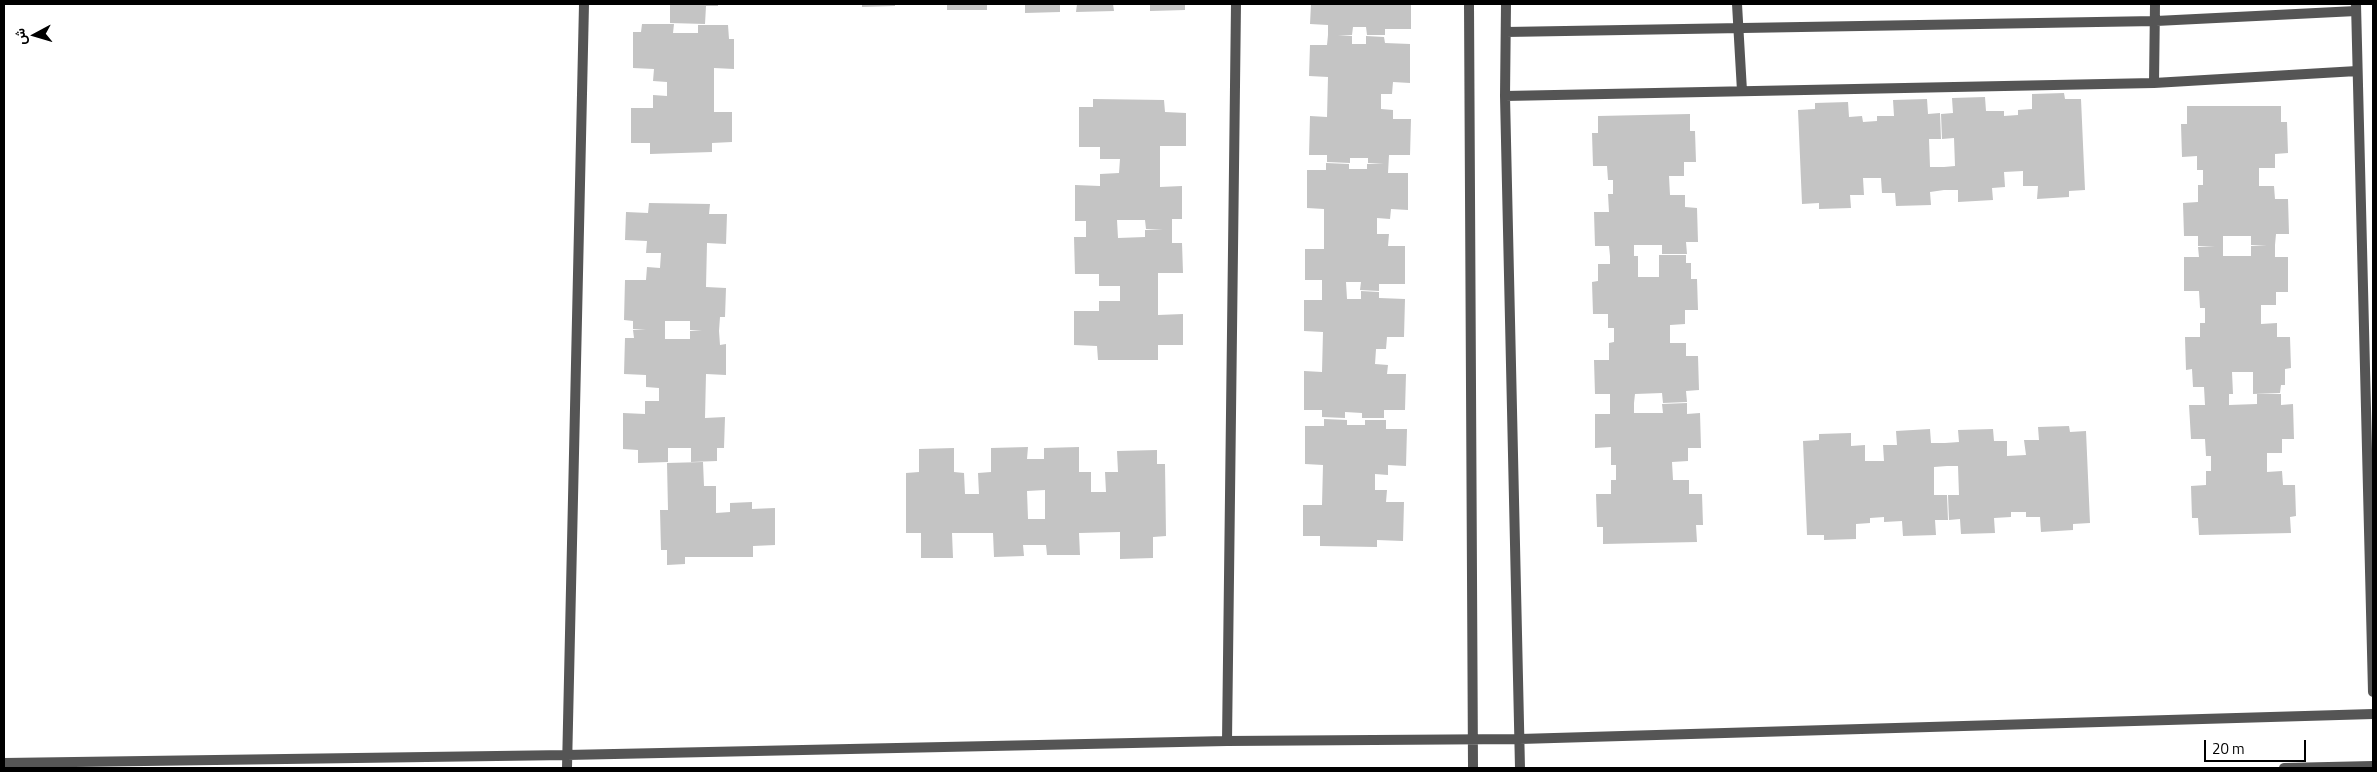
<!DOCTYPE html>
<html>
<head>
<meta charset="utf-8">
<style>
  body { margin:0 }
  #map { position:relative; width:2377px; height:772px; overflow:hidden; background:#fff; font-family:"Titillium Web",Vazirmatn,sans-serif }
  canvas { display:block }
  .frame { position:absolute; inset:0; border:5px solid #000; pointer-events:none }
  .north { position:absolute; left:10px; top:10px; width:50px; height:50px; -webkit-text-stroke:4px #fff; paint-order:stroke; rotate:264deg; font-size:14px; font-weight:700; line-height:20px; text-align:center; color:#000 }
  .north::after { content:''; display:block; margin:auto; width:18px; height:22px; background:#000; clip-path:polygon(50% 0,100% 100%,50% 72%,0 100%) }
  .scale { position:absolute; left:2204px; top:740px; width:102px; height:22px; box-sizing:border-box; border:2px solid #000; border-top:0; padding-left:6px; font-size:15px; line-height:18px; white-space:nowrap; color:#000; -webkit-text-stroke:4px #fff; paint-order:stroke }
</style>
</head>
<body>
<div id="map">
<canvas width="2377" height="772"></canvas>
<div class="frame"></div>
<div class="north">ش</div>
<div class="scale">20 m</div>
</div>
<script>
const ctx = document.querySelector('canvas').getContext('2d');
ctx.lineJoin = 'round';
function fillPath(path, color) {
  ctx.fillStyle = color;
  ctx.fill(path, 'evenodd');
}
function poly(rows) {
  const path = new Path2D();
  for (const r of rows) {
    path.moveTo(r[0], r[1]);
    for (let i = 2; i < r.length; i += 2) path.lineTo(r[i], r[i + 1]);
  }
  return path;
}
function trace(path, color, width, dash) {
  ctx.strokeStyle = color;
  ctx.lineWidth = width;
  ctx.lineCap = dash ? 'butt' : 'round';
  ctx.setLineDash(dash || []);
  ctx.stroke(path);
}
const building = poly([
  [670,4,718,4,718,6,706,6,705,24,670,23],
  [862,4,895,4,895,6,862,7],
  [947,4,987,4,987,10,947,10],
  [1025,4,1060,4,1060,12,1025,13],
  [1077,4,1113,4,1114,11,1076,12],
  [1150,4,1185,4,1185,10,1150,11],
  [1311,4,1411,4,1411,29,1385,29,1385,35,1367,35,1366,27,1353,27,1352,35,1338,35,1352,36,1352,44,1366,44,1366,36,1384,37,1385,43,1410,44,1410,83,1393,82,1392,94,1381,94,1381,109,1393,110,1393,119,1411,119,1410,155,1389,155,1388,173,1408,173,1408,210,1391,209,1390,219,1377,218,1377,234,1389,234,1388,246,1405,246,1405,284,1379,284,1379,291,1360,290,1361,282,1346,282,1347,299,1361,299,1361,291,1379,292,1379,298,1405,299,1404,337,1387,337,1386,349,1376,349,1375,364,1388,365,1387,374,1406,374,1405,410,1384,410,1384,418,1362,418,1362,413,1345,412,1345,418,1322,417,1322,410,1304,410,1304,371,1322,372,1323,332,1304,331,1304,300,1322,300,1322,280,1305,280,1305,249,1324,249,1324,209,1307,208,1307,170,1326,170,1326,163,1349,164,1349,169,1367,169,1367,164,1384,164,1368,163,1368,158,1350,158,1350,163,1327,162,1327,155,1309,155,1310,116,1327,117,1328,77,1309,76,1310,45,1327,45,1328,35,1328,25,1310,24],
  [642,24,674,24,673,33,698,33,698,25,728,25,729,39,734,39,734,69,714,68,714,112,732,112,732,142,712,143,712,152,650,154,650,143,631,143,631,108,653,108,653,95,667,96,667,82,653,81,654,69,633,68,633,32,641,32],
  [2064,93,2065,99,2081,99,2085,190,2069,191,2069,197,2037,199,2038,186,2023,186,2023,171,2004,172,2005,187,1992,188,1993,200,1958,202,1958,190,1944,190,1930,192,1931,205,1896,206,1895,193,1882,193,1881,178,1863,178,1864,195,1850,195,1851,208,1819,209,1819,203,1802,204,1798,110,1815,109,1815,103,1848,102,1849,117,1862,116,1863,122,1877,121,1877,116,1894,116,1893,100,1927,99,1928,114,1940,113,1941,139,1929,139,1930,167,1944,167,1955,166,1954,138,1942,139,1941,114,1953,113,1952,98,1985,97,1986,111,2004,111,2004,116,2018,115,2018,110,2032,109,2032,94],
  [1093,99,1164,100,1165,112,1186,113,1186,146,1160,146,1160,187,1182,186,1182,219,1172,219,1172,243,1182,243,1183,273,1158,273,1158,315,1183,314,1183,345,1158,345,1158,360,1098,360,1097,346,1074,345,1074,311,1099,311,1099,301,1120,301,1120,286,1099,286,1099,274,1075,274,1074,237,1086,237,1086,221,1075,221,1075,185,1100,186,1100,174,1119,173,1120,159,1100,159,1100,147,1079,147,1079,107,1093,107],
  [1117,220,1145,220,1146,229,1163,230,1145,230,1145,237,1118,238],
  [2187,106,2281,106,2281,122,2287,122,2288,153,2275,154,2275,168,2259,168,2259,186,2274,186,2275,199,2288,199,2289,234,2276,234,2275,245,2275,257,2288,257,2288,292,2276,292,2276,305,2261,305,2261,324,2277,323,2277,337,2290,337,2291,368,2285,369,2285,385,2281,385,2280,393,2253,394,2253,372,2232,372,2233,394,2229,394,2229,405,2257,404,2257,394,2281,394,2281,405,2293,404,2294,439,2282,439,2282,453,2267,453,2267,472,2282,471,2283,485,2295,485,2296,516,2290,517,2291,533,2199,535,2198,518,2192,518,2191,486,2206,485,2206,471,2211,471,2211,456,2206,456,2205,439,2191,439,2189,405,2205,405,2204,387,2193,387,2192,369,2186,370,2185,337,2200,337,2200,323,2205,323,2205,308,2200,308,2199,291,2184,291,2184,257,2199,257,2198,247,2215,247,2198,246,2198,236,2184,236,2183,203,2198,202,2198,185,2203,185,2203,170,2197,170,2197,156,2182,157,2181,124,2187,124],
  [2223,236,2251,236,2251,245,2267,246,2251,246,2251,256,2223,256],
  [1690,114,1690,131,1695,131,1696,162,1684,162,1684,176,1669,176,1670,195,1685,195,1685,207,1697,208,1698,242,1686,242,1687,254,1662,254,1662,245,1634,245,1634,256,1638,256,1638,277,1659,277,1659,255,1686,255,1686,263,1691,263,1691,279,1697,279,1698,310,1685,310,1685,324,1670,325,1670,343,1686,343,1686,356,1698,356,1699,390,1686,391,1687,402,1663,403,1662,393,1635,394,1634,403,1634,413,1663,413,1662,404,1687,403,1687,414,1700,413,1701,448,1688,448,1688,461,1672,462,1673,480,1689,480,1689,494,1702,494,1703,525,1696,525,1697,542,1603,544,1603,527,1597,527,1596,494,1611,494,1611,480,1616,480,1616,465,1611,465,1611,447,1595,448,1595,414,1610,414,1610,394,1595,394,1594,360,1609,360,1609,343,1614,342,1614,328,1608,328,1608,314,1593,314,1592,282,1598,281,1598,264,1610,264,1610,256,1609,246,1595,246,1594,212,1609,212,1608,194,1613,194,1613,180,1608,180,1607,166,1593,166,1592,133,1598,133,1598,116],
  [649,203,710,204,709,214,727,214,726,244,707,243,706,287,726,288,725,317,720,317,719,331,720,345,726,344,726,375,706,374,705,418,725,417,724,448,717,448,717,461,691,462,691,448,668,448,668,462,638,463,638,450,623,449,623,413,645,414,645,401,659,401,659,388,646,387,646,375,624,374,625,338,634,338,633,330,646,329,633,329,633,321,624,320,625,280,646,280,647,267,660,268,661,253,646,253,647,241,625,240,626,212,648,213],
  [665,321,690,321,690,330,702,331,690,331,690,339,665,339],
  [1324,419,1347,420,1347,425,1365,425,1365,420,1386,420,1386,429,1407,429,1406,466,1388,465,1388,475,1375,474,1375,490,1387,490,1386,502,1404,502,1403,541,1377,540,1377,547,1320,546,1320,536,1303,536,1303,505,1322,505,1323,465,1305,464,1305,426,1324,426],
  [2069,426,2070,432,2086,431,2090,523,2073,524,2073,530,2041,532,2040,517,2026,517,2026,512,2011,512,2011,517,1994,518,1995,533,1961,534,1960,519,1949,520,1948,495,1959,495,1958,466,1947,466,1934,467,1934,495,1947,495,1948,520,1935,520,1936,535,1903,536,1902,521,1884,522,1884,517,1870,518,1870,523,1856,524,1856,539,1824,540,1824,535,1807,535,1803,441,1819,440,1819,434,1851,433,1851,446,1865,445,1865,461,1884,461,1883,445,1897,445,1896,431,1930,429,1931,443,1945,443,1959,442,1958,430,1993,429,1994,441,2007,441,2007,456,2026,455,2024,440,2039,440,2038,427],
  [1028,447,1027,459,1044,459,1044,448,1079,447,1079,472,1091,472,1091,492,1106,492,1105,472,1118,472,1117,451,1157,450,1157,464,1165,464,1166,536,1153,537,1153,558,1120,559,1120,532,1079,533,1080,555,1047,555,1046,545,1023,545,1024,556,994,557,993,533,952,533,953,558,921,558,921,533,906,533,906,473,919,472,919,449,954,448,954,472,964,473,965,494,979,494,978,473,991,472,991,448],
  [1045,490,1045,519,1028,519,1027,491],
  [703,462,704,486,716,486,716,513,730,512,730,503,752,502,752,509,775,508,775,545,753,546,753,557,685,557,685,564,667,565,667,550,661,550,660,510,668,510,667,463]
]);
const minor = poly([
  [1469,4,1473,768],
  [1506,4,1505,96,1520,768],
  [1737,4,1742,91],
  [2356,4,2373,692],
  [1506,32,2156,21,2356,11],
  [2154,83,2155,4],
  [1505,96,2154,83,2357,71],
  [1227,741,1236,4],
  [4,763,567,755,1227,741,1520,739,2373,714],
  [567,768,584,4],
  [2284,768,2373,766]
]);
fillPath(building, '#c4c4c4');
trace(minor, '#555', 10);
</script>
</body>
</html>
